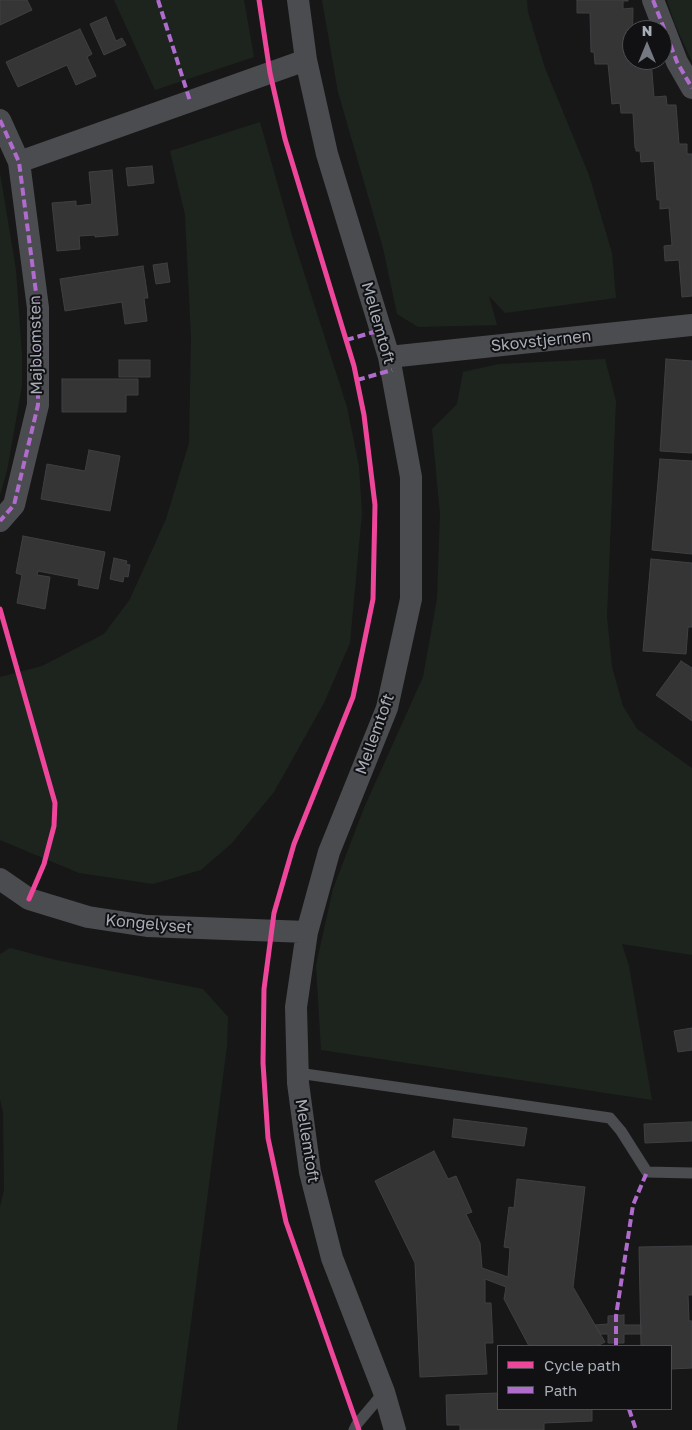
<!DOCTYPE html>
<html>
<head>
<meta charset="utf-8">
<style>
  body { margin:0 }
  #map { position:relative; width:692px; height:1430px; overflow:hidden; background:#171717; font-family:"Golos Text",sans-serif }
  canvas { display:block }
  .legend { position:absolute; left:497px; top:1345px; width:175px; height:65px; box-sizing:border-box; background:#111113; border:1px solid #4d4f55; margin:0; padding:6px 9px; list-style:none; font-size:15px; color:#a8adb8 }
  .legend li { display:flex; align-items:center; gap:10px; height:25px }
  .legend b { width:25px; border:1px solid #4d4f55 }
  .north { position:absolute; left:622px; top:20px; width:50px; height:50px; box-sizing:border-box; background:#111113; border:1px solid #4d4f55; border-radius:50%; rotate:0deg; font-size:14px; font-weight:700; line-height:20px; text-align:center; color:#a8adb8 }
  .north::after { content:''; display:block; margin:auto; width:18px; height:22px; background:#757880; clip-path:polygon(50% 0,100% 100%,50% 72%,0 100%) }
</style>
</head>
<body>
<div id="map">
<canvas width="692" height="1430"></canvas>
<ul class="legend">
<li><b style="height:6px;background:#ed469a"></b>Cycle path</li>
<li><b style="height:6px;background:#b06ccc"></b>Path</li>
</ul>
<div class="north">N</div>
</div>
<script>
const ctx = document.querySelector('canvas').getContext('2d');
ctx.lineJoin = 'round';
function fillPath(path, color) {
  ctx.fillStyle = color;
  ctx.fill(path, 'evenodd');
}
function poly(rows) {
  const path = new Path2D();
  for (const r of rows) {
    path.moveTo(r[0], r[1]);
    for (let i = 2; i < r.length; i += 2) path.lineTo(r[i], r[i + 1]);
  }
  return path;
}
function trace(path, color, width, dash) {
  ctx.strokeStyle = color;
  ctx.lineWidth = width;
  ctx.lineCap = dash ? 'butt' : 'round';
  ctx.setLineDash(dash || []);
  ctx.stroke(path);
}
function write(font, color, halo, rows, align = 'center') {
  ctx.font = font + ' "Golos Text",sans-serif';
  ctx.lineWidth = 4;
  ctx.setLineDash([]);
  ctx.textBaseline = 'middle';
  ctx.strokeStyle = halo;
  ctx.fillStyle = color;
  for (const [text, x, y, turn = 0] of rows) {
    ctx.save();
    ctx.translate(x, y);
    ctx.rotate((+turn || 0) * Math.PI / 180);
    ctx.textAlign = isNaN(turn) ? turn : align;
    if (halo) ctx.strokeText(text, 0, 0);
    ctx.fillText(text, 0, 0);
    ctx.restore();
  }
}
const green = poly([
  [114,0,244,0,254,57,155,90],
  [322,0,527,0,528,12,545,68,589,175,612,253,616,298,505,313,489,296,497,325,418,327,397,314,383,248,338,92],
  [667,0,692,0,692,62,674,22],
  [260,122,292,235,347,407,359,466,362,513,350,643,324,703,274,792,232,843,201,870,153,884,79,873,0,840,0,677,42,666,104,634,130,599,166,519,189,443,191,337,185,215,170,151],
  [0,173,16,270,22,355,22,386,7,471,0,495],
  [605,359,616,401,607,617,612,667,623,706,637,729,692,768,692,955,622,944,629,966,652,1100,321,1050,316,965,333,889,364,808,423,677,437,599,440,514,432,429,457,404,463,372,499,364],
  [10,948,56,960,203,989,228,1017,227,1046,177,1430,0,1430,0,1207,4,1190,3,1113,0,1099,0,954]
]);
const building = poly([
  [0,0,27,0,32,10,0,25,0,0],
  [577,0,628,0,628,1,623,1,623,9,633,8,632,60,651,60,654,97,666,96,667,105,676,105,679,144,687,144,687,154,692,154,692,296,682,297,679,260,665,261,664,246,672,245,669,208,660,209,660,200,657,200,654,161,641,162,640,151,636,151,636,148,635,148,633,113,621,113,620,103,612,104,608,64,595,64,594,52,591,52,590,13,577,13,577,0],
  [106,17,116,41,122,38,126,45,104,55,90,24,106,17],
  [80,29,92,54,87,57,96,76,76,85,67,65,18,87,6,62,80,29],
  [152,166,154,183,128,186,126,168,152,166],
  [112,170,118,235,95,237,95,235,79,236,80,249,57,251,52,203,76,201,76,206,92,204,89,172,112,170],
  [167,263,170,282,156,284,153,265,167,263],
  [143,266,148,298,144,298,147,321,125,324,122,302,65,311,60,279,143,266],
  [666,359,692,361,692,453,660,451,666,359],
  [119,360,150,360,150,377,119,377,119,360],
  [62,379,138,379,138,395,126,395,126,412,62,412,62,379],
  [89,450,120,456,110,511,41,499,47,464,85,471,89,450],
  [660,459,692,461,692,554,652,550,660,459],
  [23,536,105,552,98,589,78,585,79,579,38,571,37,575,50,577,45,609,17,603,22,575,16,573,23,536],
  [114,558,127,561,126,564,130,565,128,577,124,576,123,582,110,579,114,558],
  [651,559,692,563,692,627,688,627,686,654,643,651,651,559],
  [681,661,692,668,692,721,656,695,681,661],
  [692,1028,692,1050,678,1052,674,1031,692,1028],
  [454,1119,527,1128,524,1146,452,1137,454,1119],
  [692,1122,692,1141,645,1143,644,1124,692,1122],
  [434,1151,448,1179,456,1176,472,1212,466,1214,480,1243,482,1268,508,1277,510,1248,504,1247,509,1207,514,1208,517,1179,585,1187,573,1287,605,1342,597,1346,529,1346,504,1299,506,1287,485,1279,485,1303,491,1303,493,1343,485,1343,487,1374,420,1377,415,1263,375,1181,434,1151],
  [692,1246,692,1295,688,1295,689,1321,692,1321,692,1368,671,1369,671,1346,641,1346,639,1247,692,1246],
  [624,1315,624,1325,641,1325,641,1334,624,1334,624,1343,608,1343,608,1334,600,1334,595,1325,608,1324,608,1316,624,1315],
  [498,1393,498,1409,592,1409,592,1421,544,1423,544,1430,460,1430,460,1425,447,1425,446,1395,498,1393]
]);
const service = poly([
  [298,1073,610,1118,621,1131,647,1172,692,1173],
  [354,1430,357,1424,384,1392]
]);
const minor = poly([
  [298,0,306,60,327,154,389,357,411,477,411,599,387,708,329,852,307,932,296,1007,298,1083,310,1172,332,1258,384,1392,395,1430],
  [653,0,677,62,692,88],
  [0,120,19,162,38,308,38,405,14,505,0,521],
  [19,162,306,60],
  [389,357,692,325],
  [0,879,29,899,88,917,147,926,307,932]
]);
const quiet = poly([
  [158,0,190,101],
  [653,0,677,62,692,88],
  [0,120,19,162,38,308,38,405,14,505,0,521],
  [346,340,381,330],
  [357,380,392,370],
  [616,1346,616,1316,633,1205,647,1172],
  [629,1409,636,1430]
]);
const cycleway = poly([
  [259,0,270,73,285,139,354,366,364,415,375,505,373,599,353,697,294,844,274,913,264,989,263,1063,268,1138,286,1222,359,1430],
  [0,609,55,803,54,826,44,864,29,899]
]);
const streetNames = [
  ["Mellemtoft",378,323,74],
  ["Skovstjernen",541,341,-6],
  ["Majblomsten",36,345,-91],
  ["Mellemtoft",375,734,-70],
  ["Kongelyset",149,924,5],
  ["Mellemtoft",307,1141,81]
];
fillPath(green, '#1d241e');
fillPath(building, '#353536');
trace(building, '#3f4043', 1);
trace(service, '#4b4c50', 11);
trace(minor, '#4b4c50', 22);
trace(quiet, '#b06ccc', 4, [8, 4]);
trace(cycleway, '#ed469a', 5);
write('16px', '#a8adb8', '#111113', streetNames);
</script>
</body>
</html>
